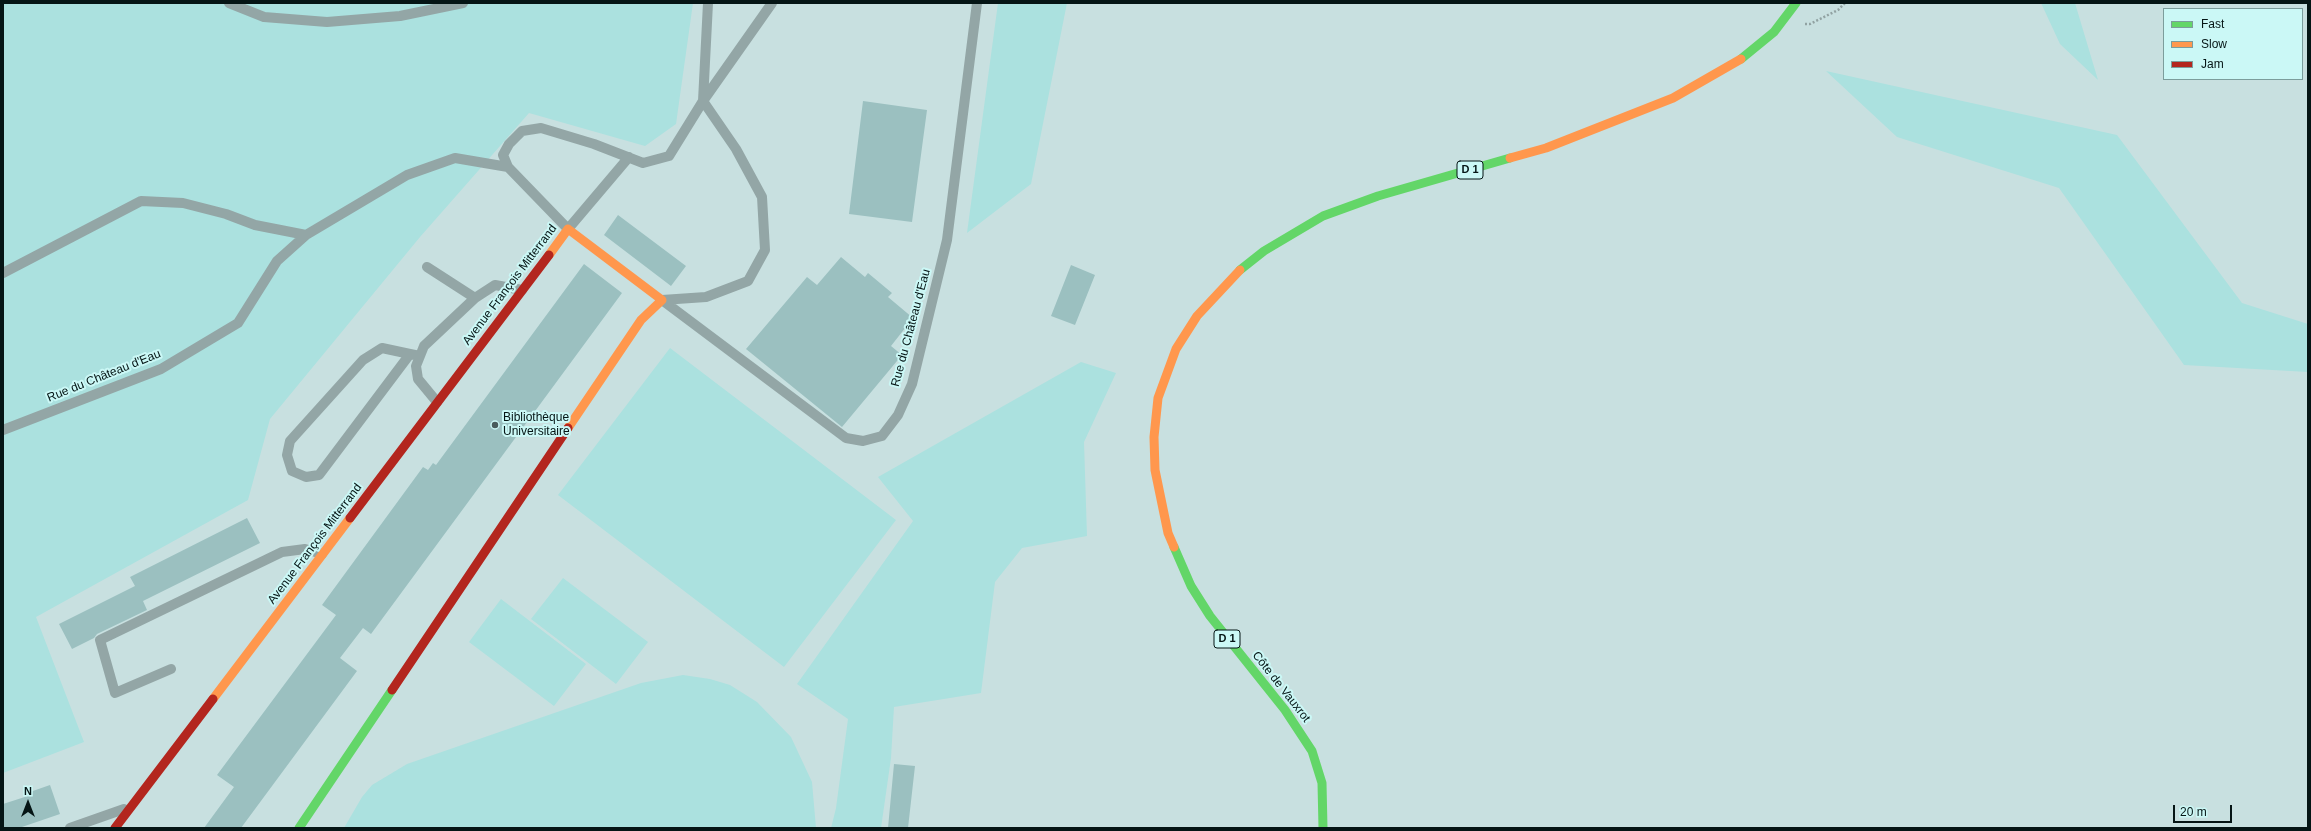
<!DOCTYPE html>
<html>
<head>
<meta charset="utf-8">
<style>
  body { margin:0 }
  #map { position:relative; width:2311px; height:831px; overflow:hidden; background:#c8e0e0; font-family:Arial,sans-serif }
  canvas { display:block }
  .frame { position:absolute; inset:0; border:4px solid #051515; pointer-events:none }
  .legend { position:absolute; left:2163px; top:8px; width:140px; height:72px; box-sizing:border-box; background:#cbf8f6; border:1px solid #7c9d9c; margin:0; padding:5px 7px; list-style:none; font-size:12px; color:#051515 }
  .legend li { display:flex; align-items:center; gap:8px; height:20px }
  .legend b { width:20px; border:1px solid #7c9d9c }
  .north { position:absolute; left:8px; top:783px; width:40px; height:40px; -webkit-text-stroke:3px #cbf8f6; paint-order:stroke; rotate:0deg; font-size:11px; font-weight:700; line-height:16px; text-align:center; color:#051515 }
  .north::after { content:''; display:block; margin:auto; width:14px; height:18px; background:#051515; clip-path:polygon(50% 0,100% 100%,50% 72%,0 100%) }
  .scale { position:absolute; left:2173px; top:805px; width:59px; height:18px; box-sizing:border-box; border:2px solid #051515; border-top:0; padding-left:5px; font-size:12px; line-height:14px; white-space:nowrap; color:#051515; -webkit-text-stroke:3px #cbf8f6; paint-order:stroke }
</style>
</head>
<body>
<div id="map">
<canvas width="2311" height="831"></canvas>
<div class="frame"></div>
<ul class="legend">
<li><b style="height:5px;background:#63d668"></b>Fast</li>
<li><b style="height:5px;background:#ff974d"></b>Slow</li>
<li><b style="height:5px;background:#b3261e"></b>Jam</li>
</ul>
<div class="north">N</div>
<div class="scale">20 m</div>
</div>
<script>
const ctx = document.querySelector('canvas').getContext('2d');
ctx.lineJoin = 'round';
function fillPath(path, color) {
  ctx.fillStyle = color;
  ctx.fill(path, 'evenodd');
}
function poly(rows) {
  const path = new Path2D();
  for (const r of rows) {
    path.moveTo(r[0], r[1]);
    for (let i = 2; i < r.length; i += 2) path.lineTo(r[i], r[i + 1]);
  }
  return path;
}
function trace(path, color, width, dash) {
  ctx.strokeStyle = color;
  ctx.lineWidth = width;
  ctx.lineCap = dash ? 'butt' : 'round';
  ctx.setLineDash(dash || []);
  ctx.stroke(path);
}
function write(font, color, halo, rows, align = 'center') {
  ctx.font = font + ' Arial,sans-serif';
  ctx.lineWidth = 4;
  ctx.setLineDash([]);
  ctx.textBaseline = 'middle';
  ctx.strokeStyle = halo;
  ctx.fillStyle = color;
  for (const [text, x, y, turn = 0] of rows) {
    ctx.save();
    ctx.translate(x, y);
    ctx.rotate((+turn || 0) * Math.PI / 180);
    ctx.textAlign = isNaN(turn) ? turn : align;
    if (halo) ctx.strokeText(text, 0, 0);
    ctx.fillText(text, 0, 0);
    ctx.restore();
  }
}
const green = poly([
  [3,3,693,3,676,124,645,146,529,113,420,237,270,419,248,500,36,617,84,742,3,773],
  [998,3,1067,3,1031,184,967,233],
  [2041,3,2075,3,2098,80,2060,44],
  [1826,71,2117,135,2242,303,2308,324,2308,372,2184,365,2059,188,1897,137],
  [670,348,896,520,784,667,558,495],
  [1081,362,1116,373,1084,442,1087,536,1022,548,995,582,981,693,894,707,891,758,881,828,831,828,836,808,848,719,797,684,913,521,878,477],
  [563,578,648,642,616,684,531,619],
  [501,599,586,664,554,706,469,642],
  [683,675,710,679,730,685,757,702,791,737,812,782,816,828,344,828,362,797,372,785,407,764,641,683]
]);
const building = poly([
  [863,101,927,110,912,222,849,214],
  [618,215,686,266,671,286,604,235],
  [841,257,865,277,868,273,892,293,888,297,913,318,891,346,902,355,842,427,746,349,807,277,817,285],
  [584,264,622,293,371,634,363,628,340,658,357,671,241,828,204,828,234,787,217,775,336,615,322,605,423,467,428,470,433,463,436,465],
  [1071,265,1095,275,1075,325,1051,316],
  [247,518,260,543,143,601,147,610,97,634,94,638,72,649,59,624,135,586,130,577],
  [894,764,915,766,908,828,888,828],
  [50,785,60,814,19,828,3,828,3,804,31,795,30,792]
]);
const path = poly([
  [1805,24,1810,24,1838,10,1845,3]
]);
const lane = poly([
  [229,3,264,17,327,22,400,16,463,3],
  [629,157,568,229,508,167,503,155,509,144,522,131,541,128,594,144,643,163,669,156,703,101,772,3],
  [427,267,475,298],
  [3,273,141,201,183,203,226,214,255,225,306,235],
  [662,300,846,438,863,441,882,436,898,415,912,384,947,240,977,3],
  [662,300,706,297,748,281,765,250,762,197,736,149,703,101,708,3],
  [410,354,319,475,306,477,292,471,287,455,290,441,363,360,382,348,410,354,420,356],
  [437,402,418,379,416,366,424,346,475,298,495,285,522,290],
  [3,430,161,369,238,323,277,261,306,235,407,175,455,158,508,167],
  [171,669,115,693,100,640,282,552,305,549,322,554],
  [70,828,124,809]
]);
const fast = poly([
  [1741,59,1774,32,1796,3],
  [1240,270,1264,251,1323,216,1378,196,1510,158],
  [1174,547,1191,586,1210,616,1285,710,1312,751,1322,783,1323,828],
  [299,828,392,690]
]);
const slow = poly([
  [1510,158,1546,148,1673,98,1741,59],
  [549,255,568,229,662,300,641,320,568,428],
  [1174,547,1168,533,1155,470,1154,437,1158,398,1176,349,1197,316,1240,270],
  [213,699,350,518]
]);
const jam = poly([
  [350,518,549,255],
  [392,690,568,428],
  [115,828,213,699]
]);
const markers = [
  [495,425,4,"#495c5c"]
];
const shields = [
  [1470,170,26],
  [1227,639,26]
];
const shieldNames = [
  ["D 1",1470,170],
  ["D 1",1227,639]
];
const streetNames = [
  ["Avenue François Mitterrand",510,285,-53],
  ["Rue du Château d'Eau",911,328,-75],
  ["Rue du Château d'Eau",104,376,-22],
  ["Avenue François Mitterrand",315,544,-53],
  ["Côte de Vauxrot",1281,687,52]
];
const poiNames = [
  ["Bibliothèque",503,418],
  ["Universitaire",503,432]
];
fillPath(green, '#abe1df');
fillPath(building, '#9bc0c0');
trace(path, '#91a2a2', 2.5, [2, 2]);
trace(lane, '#93a6a6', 10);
trace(fast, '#63d668', 9);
trace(slow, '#ff974d', 9);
trace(jam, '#b3261e', 9);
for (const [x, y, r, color] of markers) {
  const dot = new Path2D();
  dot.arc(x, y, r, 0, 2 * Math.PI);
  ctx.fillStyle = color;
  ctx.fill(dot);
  trace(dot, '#cbf8f6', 1.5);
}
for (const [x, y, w] of shields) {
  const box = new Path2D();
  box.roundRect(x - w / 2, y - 9, w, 18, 3);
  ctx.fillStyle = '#cbf8f6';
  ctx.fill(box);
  trace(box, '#051515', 1);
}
write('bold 11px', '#051515', null, shieldNames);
write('12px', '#051515', '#cbf8f6', streetNames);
write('12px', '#051515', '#cbf8f6', poiNames, 'left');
</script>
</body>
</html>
